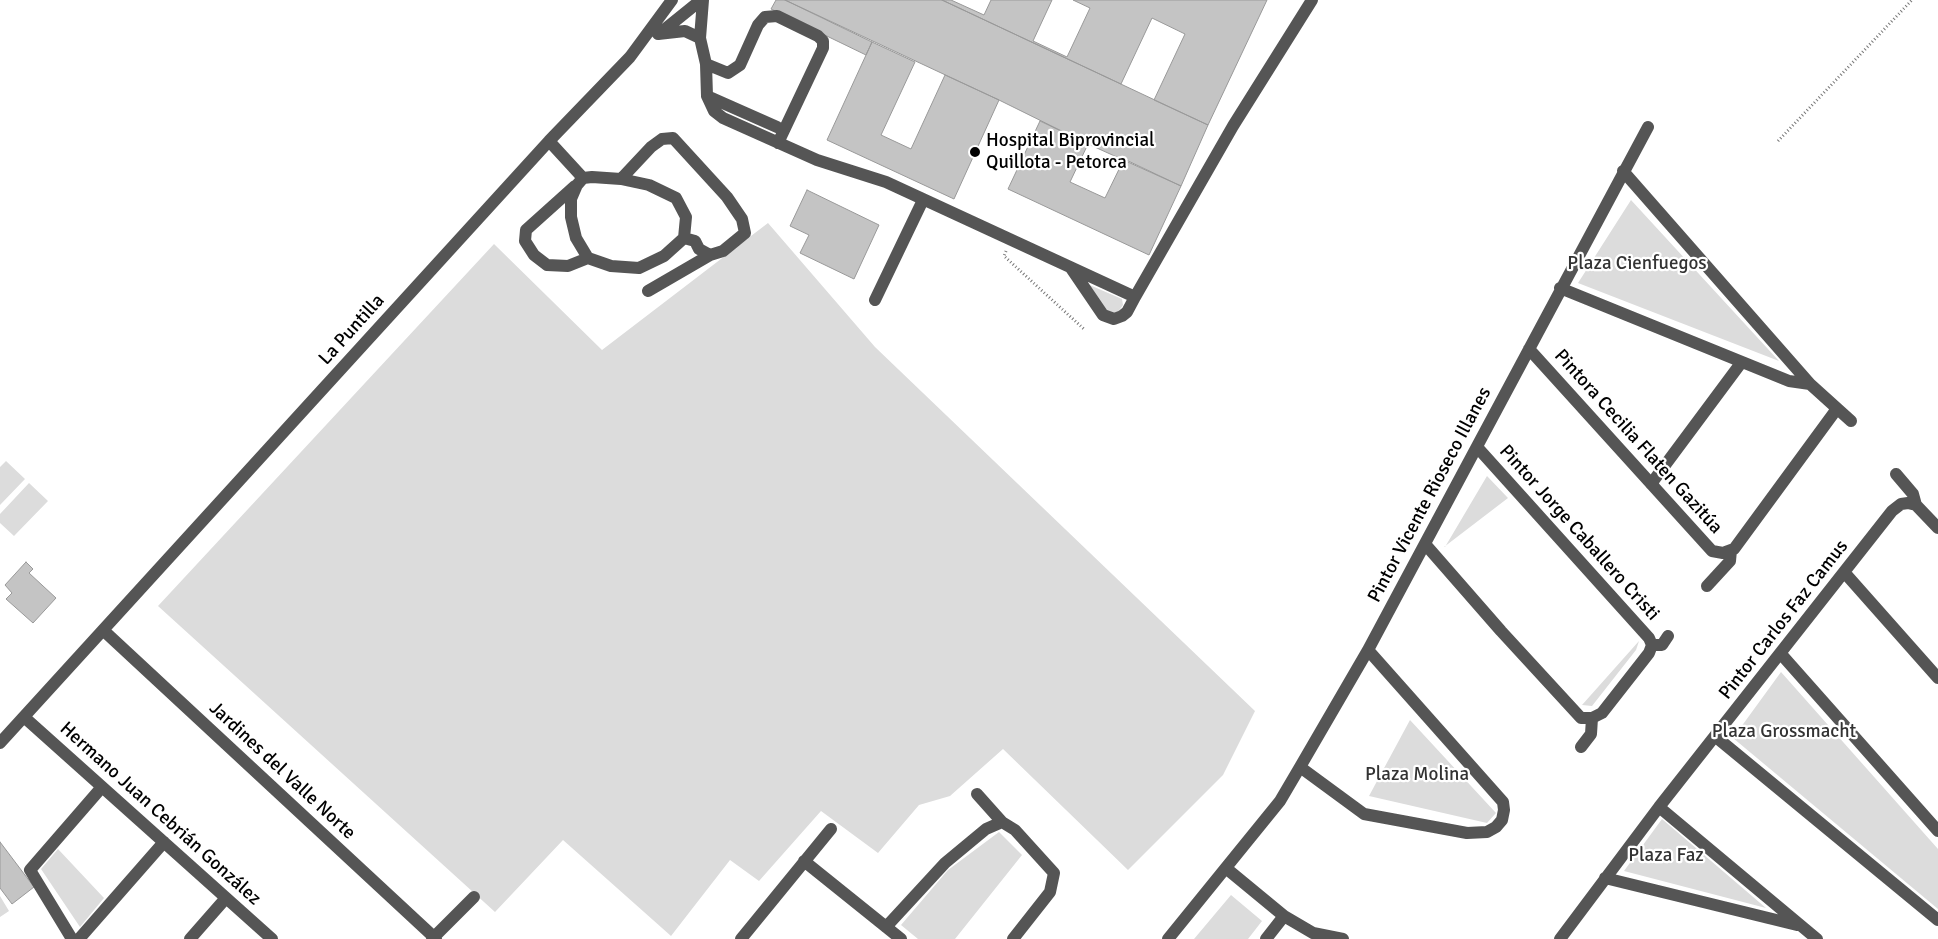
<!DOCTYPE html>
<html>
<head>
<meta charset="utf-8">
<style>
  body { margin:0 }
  canvas { display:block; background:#fff }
</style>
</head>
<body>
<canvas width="1938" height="939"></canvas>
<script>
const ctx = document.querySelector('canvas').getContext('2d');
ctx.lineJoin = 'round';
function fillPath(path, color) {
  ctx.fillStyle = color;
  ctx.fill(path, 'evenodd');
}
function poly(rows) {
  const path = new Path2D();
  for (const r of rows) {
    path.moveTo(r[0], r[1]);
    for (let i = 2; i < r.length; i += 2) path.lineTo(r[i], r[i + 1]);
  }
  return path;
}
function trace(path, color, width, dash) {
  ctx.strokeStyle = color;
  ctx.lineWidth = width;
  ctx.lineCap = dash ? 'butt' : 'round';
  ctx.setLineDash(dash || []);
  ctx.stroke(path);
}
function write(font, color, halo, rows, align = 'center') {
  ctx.font = font + ' Signika,sans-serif';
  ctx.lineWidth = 4.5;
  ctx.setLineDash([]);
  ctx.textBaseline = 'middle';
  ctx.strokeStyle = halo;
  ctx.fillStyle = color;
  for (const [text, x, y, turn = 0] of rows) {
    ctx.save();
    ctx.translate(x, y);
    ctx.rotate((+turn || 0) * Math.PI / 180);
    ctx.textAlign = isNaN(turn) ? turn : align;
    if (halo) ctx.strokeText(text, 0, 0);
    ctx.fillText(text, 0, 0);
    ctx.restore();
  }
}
const green = poly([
  [1631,200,1779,361,1578,283],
  [768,223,875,347,1255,711,1223,775,1128,870,1003,749,950,796,919,805,878,853,821,811,759,881,730,860,671,936,563,840,495,912,158,606,494,244,602,350],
  [1085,283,1122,299,1123,305,1118,312,1111,314,1105,312],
  [6,461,25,479,0,505,0,467],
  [1487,476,1508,498,1444,547,1445,547],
  [29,483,48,501,14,536,0,523,0,514],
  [1639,641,1636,650,1592,706,1582,705],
  [1781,672,1938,849,1938,909,1733,738],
  [1410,720,1496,813,1487,823,1369,796],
  [1662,819,1766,908,1624,871],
  [999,832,1022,855,955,939,918,939,901,925,948,870],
  [58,849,104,898,80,927,41,869],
  [1231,895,1262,921,1248,939,1194,939],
  [0,896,9,911,0,917]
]);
const building = poly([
  [776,0,785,0,872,42,866,55,771,9,776,0],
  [785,0,942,0,1208,125,1181,186,1088,144,999,100,785,0],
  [942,0,951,0,984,15,991,0,1052,0,1033,41,1067,57,1090,8,1073,0,1267,0,1208,125,1154,100,1185,34,1152,18,1121,84,942,0],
  [872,42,915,62,881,135,911,149,945,75,999,100,954,199,827,140,872,42],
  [1040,121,1088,144,1070,182,1105,198,1124,159,1181,186,1149,255,1008,189,1040,121],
  [807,190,879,225,854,279,800,253,809,235,790,226,807,190],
  [26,562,33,569,29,573,56,598,33,623,6,599,12,593,5,585,26,562],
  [0,842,34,887,12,904,0,888,0,842]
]);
const path = poly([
  [1778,141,1912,0],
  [1006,251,1004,256,1085,330]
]);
const minor = poly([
  [658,34,685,31,700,38,706,64,707,96,714,111,723,118,817,160,886,182,1135,297,1233,126,1312,0],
  [659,34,701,0],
  [700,38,703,0],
  [706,64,728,73,740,65,758,25,765,17,777,16,818,36,823,41,823,48,778,143],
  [707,96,777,127],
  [549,141,583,178],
  [1623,171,1810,384,1851,421],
  [592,177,621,179,649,185,676,198,686,217,684,238,664,256,639,268,611,266,588,258,576,238,571,217,571,199,577,185,583,178,592,177],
  [621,179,651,147,662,139,673,138,727,197,742,219,745,233,723,251,710,255,699,249,695,241,684,238],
  [575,186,526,230,525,241,534,255,547,265,568,266,588,258],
  [1071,268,1103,315,1114,319,1122,316,1127,312,1135,297],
  [1560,288,1789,381,1810,384],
  [648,291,710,255],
  [875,300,923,200],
  [1529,349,1712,551,1723,553,1734,549,1836,410],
  [1477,447,1649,638,1652,645],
  [1896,474,1913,494,1916,505],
  [1651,484,1741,363],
  [1425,544,1501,631,1581,718,1592,718,1602,713,1649,653,1652,645],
  [1844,572,1938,678],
  [1707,586,1730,561,1731,550],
  [103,630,436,939],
  [1652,645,1662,645,1668,636],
  [1781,654,1938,831],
  [24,717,272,939],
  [1716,737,1938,920],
  [0,743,549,141,630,57,672,0],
  [1581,747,1591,734,1592,718],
  [1300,767,1364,814,1467,833,1487,832,1496,827,1502,820,1504,810,1503,802,1368,650],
  [977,794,1002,822,1015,830,1054,873,1050,892,1013,939],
  [1659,807,1817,939],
  [804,861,901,939],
  [1227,869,1284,916,1313,933,1343,939],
  [1605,878,1797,925],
  [886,927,945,863,986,829,1002,822],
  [72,939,30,870,102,787],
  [79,939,164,842],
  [190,939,226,898],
  [432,939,474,897],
  [741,939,831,829],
  [1168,939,1280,801,1300,767,1368,650,1648,127],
  [1266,939,1284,916],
  [1560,939,1659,807,1892,511,1901,504,1908,503,1916,505,1938,528]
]);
const markers = [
  [975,152,6,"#000"]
];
const poiNames = [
  ["Hospital Biprovincial",986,141],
  ["Quillota - Petorca",986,163]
];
const parkNames = [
  ["Plaza Cienfuegos",1637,264],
  ["Plaza Grossmacht",1784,732],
  ["Plaza Molina",1417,775],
  ["Plaza Faz",1666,856]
];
const streetNames = [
  ["La Puntilla",352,330,-48],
  ["Pintora Cecilia Flaten Gazitúa",1638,442,48],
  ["Pintor Vicente Rioseco Illanes",1430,495,-62],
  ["Pintor Jorge Caballero Cristi",1579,533,48],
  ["Pintor Carlos Faz Camus",1784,620,-52],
  ["Jardines del Valle Norte",282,771,43],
  ["Hermano Juan Cebrián González",160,814,42]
];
fillPath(green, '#dcdcdc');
fillPath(building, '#c4c4c4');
trace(building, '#999', 1);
trace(path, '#777', 3, [1, 2.5]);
trace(minor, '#555', 12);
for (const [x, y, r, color] of markers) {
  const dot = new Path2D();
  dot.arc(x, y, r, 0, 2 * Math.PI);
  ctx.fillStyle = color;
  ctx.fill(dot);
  trace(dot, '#fff', 2);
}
write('19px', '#000', '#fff', poiNames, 'left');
write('19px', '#333', '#fff', parkNames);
write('19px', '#000', '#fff', streetNames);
</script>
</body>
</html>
